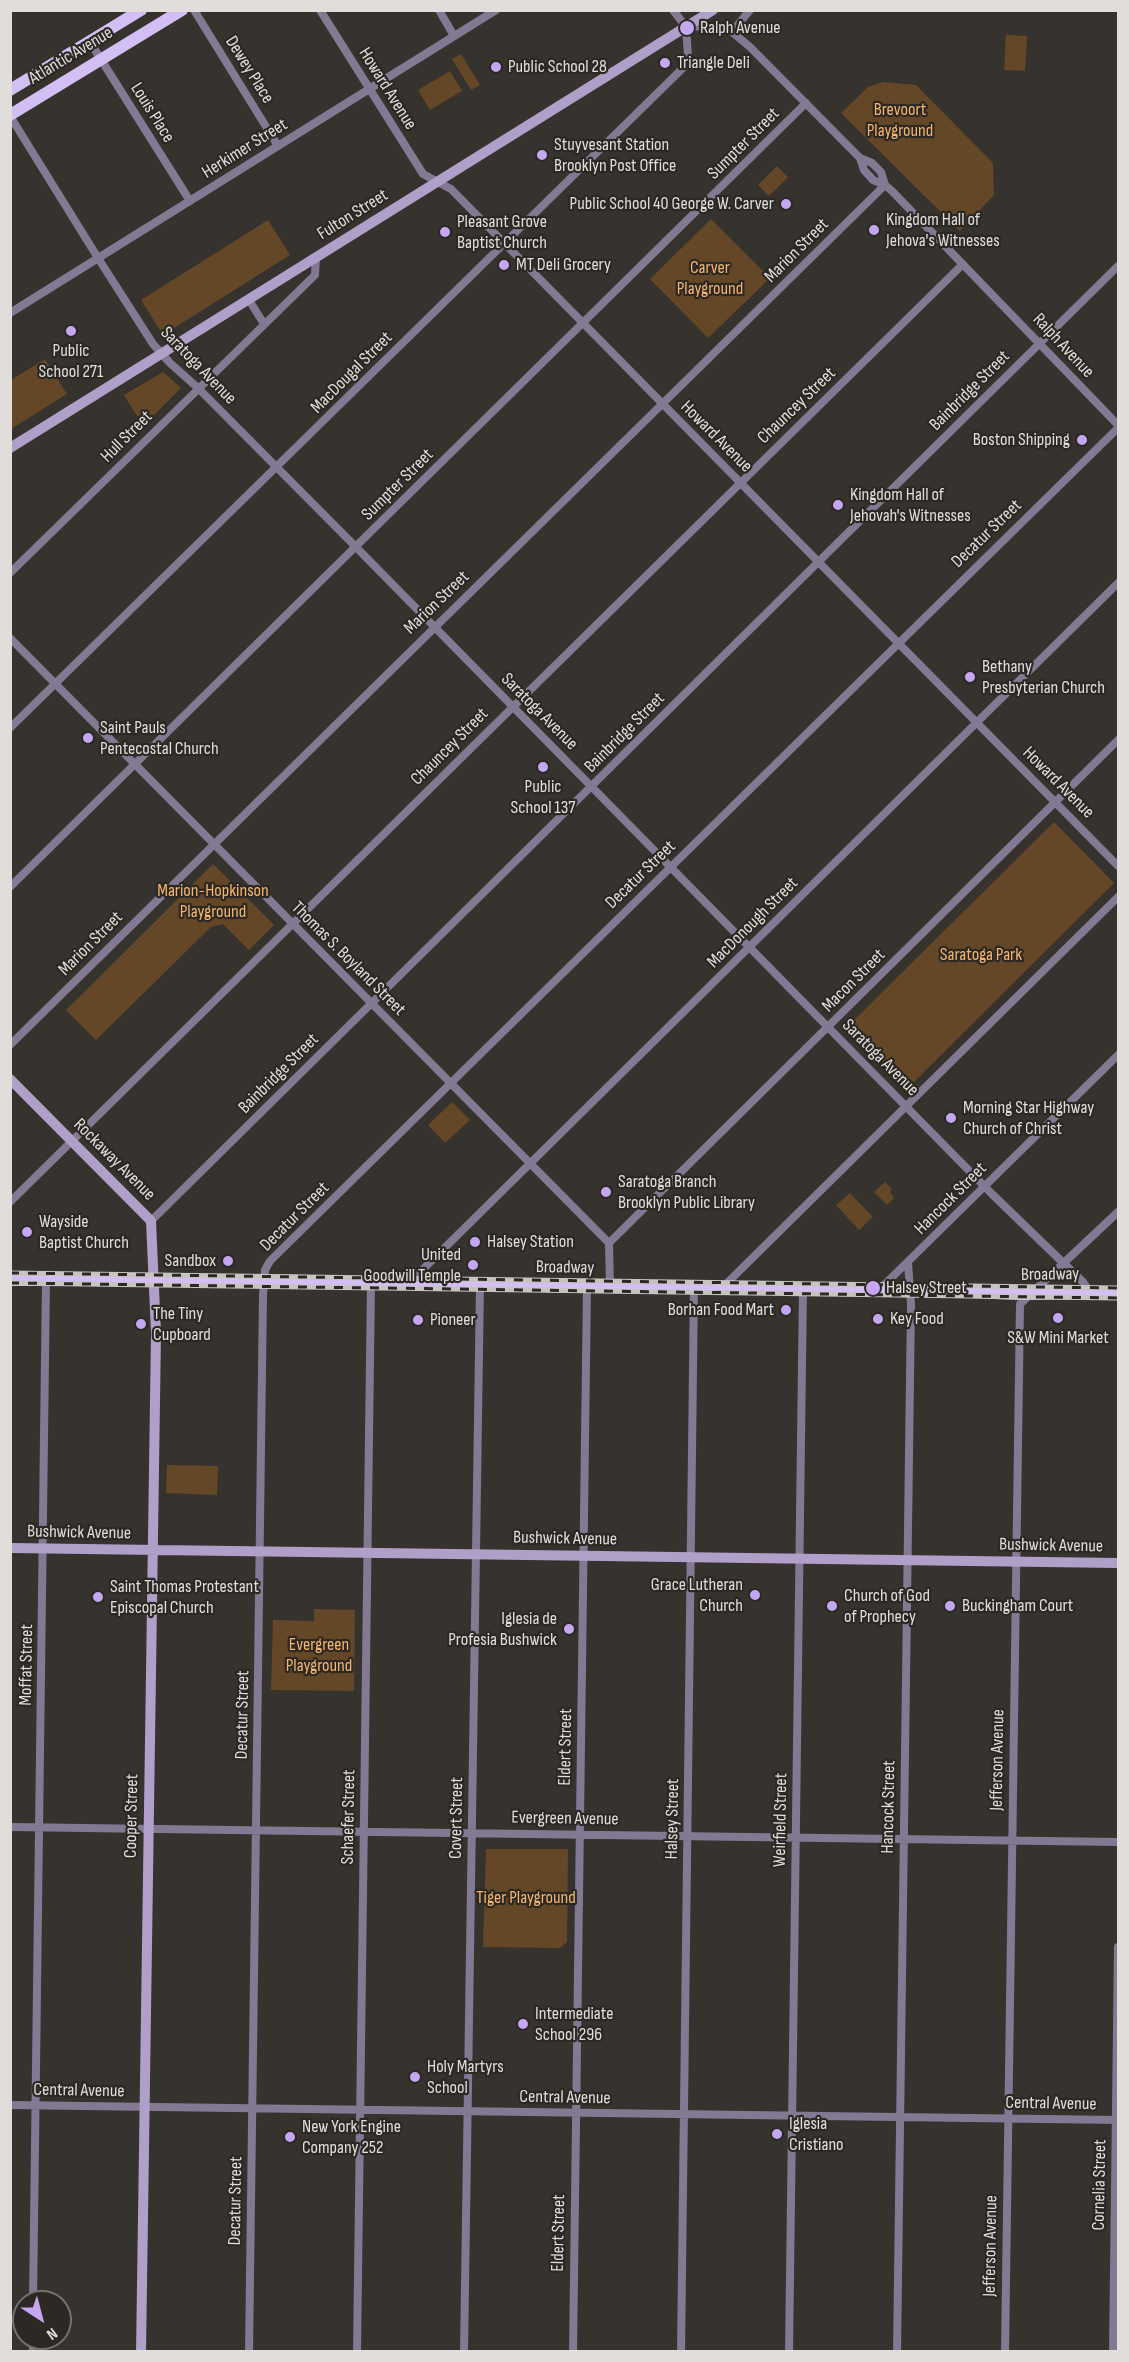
<!DOCTYPE html>
<html>
<head>
<meta charset="utf-8">
<style>
  body { margin:0 }
  #map { position:relative; width:1129px; height:2362px; overflow:hidden; background:#36322e; font-family:"Sofia Sans Condensed",sans-serif }
  canvas { display:block }
  .frame { position:absolute; inset:0; border:12px solid #e0dddb; pointer-events:none }
  .north { position:absolute; left:12px; top:2290px; width:60px; height:60px; box-sizing:border-box; background:#2c2824; border:2px solid #74706d; border-radius:50%; rotate:144deg; font-size:16px; font-weight:700; line-height:24px; text-align:center; color:#e0dddb }
  .north::after { content:''; display:block; margin:auto; width:21px; height:27px; background:#c5a7f1; clip-path:polygon(50% 0,100% 100%,50% 72%,0 100%) }
</style>
</head>
<body>
<div id="map">
<canvas width="1129" height="2362"></canvas>
<div class="frame"></div>
<div class="north">N</div>
</div>
<script>
const ctx = document.querySelector('canvas').getContext('2d');
ctx.lineJoin = 'round';
function fillPath(path, color) {
  ctx.fillStyle = color;
  ctx.fill(path, 'evenodd');
}
function poly(rows) {
  const path = new Path2D();
  for (const r of rows) {
    path.moveTo(r[0], r[1]);
    for (let i = 2; i < r.length; i += 2) path.lineTo(r[i], r[i + 1]);
  }
  return path;
}
function trace(path, color, width, dash) {
  ctx.strokeStyle = color;
  ctx.lineWidth = width;
  ctx.lineCap = dash ? 'butt' : 'round';
  ctx.setLineDash(dash || []);
  ctx.stroke(path);
}
function write(font, color, halo, rows, align = 'center') {
  ctx.font = font + ' "Sofia Sans Condensed",sans-serif';
  ctx.lineWidth = 4.5;
  ctx.setLineDash([]);
  ctx.textBaseline = 'middle';
  ctx.strokeStyle = halo;
  ctx.fillStyle = color;
  for (const [text, x, y, turn = 0] of rows) {
    ctx.save();
    ctx.translate(x, y);
    ctx.rotate((+turn || 0) * Math.PI / 180);
    ctx.textAlign = isNaN(turn) ? turn : align;
    if (halo) ctx.strokeText(text, 0, 0);
    ctx.fillText(text, 0, 0);
    ctx.restore();
  }
}
const green = poly([
  [1006,35,1027,36,1025,71,1004,70],
  [461,54,480,85,471,90,452,59],
  [450,71,462,91,430,110,418,90],
  [883,82,916,85,993,163,994,195,960,231,841,113,868,87],
  [777,166,788,177,769,196,758,185],
  [711,219,770,278,708,338,650,279],
  [268,220,290,255,163,335,141,300],
  [45,359,67,394,11,429,11,380],
  [163,372,181,388,143,426,124,395],
  [1054,822,1114,883,908,1088,847,1027],
  [213,864,274,925,249,950,223,924,211,927,96,1040,66,1010],
  [452,1102,470,1120,445,1143,428,1125],
  [885,1182,892,1189,890,1191,894,1198,887,1205,874,1192],
  [850,1193,873,1217,859,1230,836,1205],
  [167,1465,218,1466,217,1495,166,1493],
  [314,1609,355,1610,354,1691,271,1690,273,1620,314,1621],
  [486,1849,568,1849,567,1942,560,1948,483,1947]
]);
const street = poly([
  [194,10,278,146],
  [320,10,423,174,451,189,1118,866],
  [439,10,454,36],
  [673,10,686,27,710,26,732,32,750,47,860,158,872,163,881,172,885,185],
  [732,32,750,10],
  [90,42,190,201],
  [10,116,98,258,153,344,170,363,198,388,349,540,993,1195,1083,1282,1091,1293],
  [860,158,864,170,873,180,885,185,892,191,1118,425],
  [249,300,264,324],
  [10,313,496,10],
  [10,573,315,275,316,258],
  [10,638,609,1243,610,1287],
  [10,728,685,66,688,56,686,27],
  [10,887,806,103],
  [10,1045,885,185],
  [10,1202,963,264],
  [151,1221,1118,266],
  [609,1243,1118,740],
  [409,1283,1118,583],
  [722,1288,1118,897],
  [879,1290,1118,1055],
  [10,1827,1118,1842],
  [10,2105,1118,2120],
  [33,2302,46,1281],
  [33,2352,33,2338],
  [249,2352,263,1295,265,1270,270,1261,458,1076,1118,428],
  [357,2352,371,1283],
  [464,2352,480,1285],
  [573,2352,587,1287],
  [681,2352,694,1287],
  [789,2352,803,1288],
  [897,2352,911,1304,908,1263],
  [1005,2352,1020,1304,1118,1212],
  [1113,2352,1118,1947]
]);
const secondary = poly([
  [10,448,713,10],
  [10,1079,151,1221,156,1333,141,2352],
  [10,1548,1118,1563]
]);
const primary = poly([
  [10,90,141,10],
  [10,115,182,10],
  [10,1280,263,1280,587,1287,919,1290,1018,1294,1118,1293]
]);
const rail = poly([
  [10,1273,1118,1288],
  [10,1283,1118,1298]
]);
const markers = [
  [687,28,8,"#c5a7f1"],
  [665,63,6,"#c5a7f1"],
  [496,67,6,"#c5a7f1"],
  [542,155,6,"#c5a7f1"],
  [786,204,6,"#c5a7f1"],
  [874,230,6,"#c5a7f1"],
  [445,232,6,"#c5a7f1"],
  [504,265,6,"#c5a7f1"],
  [71,331,6,"#c5a7f1"],
  [1082,440,6,"#c5a7f1"],
  [838,505,6,"#c5a7f1"],
  [970,677,6,"#c5a7f1"],
  [88,738,6,"#c5a7f1"],
  [543,767,6,"#c5a7f1"],
  [951,1118,6,"#c5a7f1"],
  [606,1192,6,"#c5a7f1"],
  [27,1232,6,"#c5a7f1"],
  [475,1242,6,"#c5a7f1"],
  [228,1261,6,"#c5a7f1"],
  [473,1265,6,"#c5a7f1"],
  [873,1288,8,"#c5a7f1"],
  [786,1310,6,"#c5a7f1"],
  [1058,1318,6,"#c5a7f1"],
  [878,1319,6,"#c5a7f1"],
  [418,1320,6,"#c5a7f1"],
  [141,1324,6,"#c5a7f1"],
  [755,1595,6,"#c5a7f1"],
  [98,1597,6,"#c5a7f1"],
  [832,1606,6,"#c5a7f1"],
  [950,1606,6,"#c5a7f1"],
  [569,1629,6,"#c5a7f1"],
  [523,2024,6,"#c5a7f1"],
  [415,2077,6,"#c5a7f1"],
  [777,2134,6,"#c5a7f1"],
  [290,2137,6,"#c5a7f1"]
];
const poiNames = [
  ["Ralph Avenue",700,28],
  ["Triangle Deli",677,63],
  ["Public School 28",508,67],
  ["Stuyvesant Station",554,145],
  ["Brooklyn Post Office",554,166],
  ["Public School 40 George W. Carver",774,204,"right"],
  ["Kingdom Hall of",886,220],
  ["Jehova's Witnesses",886,241],
  ["Pleasant Grove",457,222],
  ["Baptist Church",457,243],
  ["MT Deli Grocery",516,265],
  ["Public",71,351,"center"],
  ["School 271",71,372,"center"],
  ["Boston Shipping",1070,440,"right"],
  ["Kingdom Hall of",850,495],
  ["Jehovah's Witnesses",850,516],
  ["Bethany",982,667],
  ["Presbyterian Church",982,688],
  ["Saint Pauls",100,728],
  ["Pentecostal Church",100,749],
  ["Public",543,787,"center"],
  ["School 137",543,808,"center"],
  ["Morning Star Highway",963,1108],
  ["Church of Christ",963,1129],
  ["Saratoga Branch",618,1182],
  ["Brooklyn Public Library",618,1203],
  ["Wayside",39,1222],
  ["Baptist Church",39,1243],
  ["Halsey Station",487,1242],
  ["United",461,1255,"right"],
  ["Goodwill Temple",461,1276,"right"],
  ["Sandbox",216,1261,"right"],
  ["Halsey Street",886,1288],
  ["Borhan Food Mart",774,1310,"right"],
  ["The Tiny",153,1314],
  ["Cupboard",153,1335],
  ["Key Food",890,1319],
  ["Pioneer",430,1320],
  ["S&W Mini Market",1058,1338,"center"],
  ["Grace Lutheran",743,1585,"right"],
  ["Church",743,1606,"right"],
  ["Saint Thomas Protestant",110,1587],
  ["Episcopal Church",110,1608],
  ["Church of God",844,1596],
  ["of Prophecy",844,1617],
  ["Buckingham Court",962,1606],
  ["Iglesia de",557,1619,"right"],
  ["Profesia Bushwick",557,1640,"right"],
  ["Intermediate",535,2014],
  ["School 296",535,2035],
  ["Holy Martyrs",427,2067],
  ["School",427,2088],
  ["Iglesia",789,2124],
  ["Cristiano",789,2145],
  ["New York Engine",302,2127],
  ["Company 252",302,2148]
];
const streetNames = [
  ["Atlantic Avenue",71,56,-31],
  ["Dewey Place",249,70,58],
  ["Howard Avenue",387,89,58],
  ["Louis Place",152,113,58],
  ["Sumpter Street",744,144,-45],
  ["Herkimer Street",245,149,-32],
  ["Fulton Street",353,215,-32],
  ["Marion Street",797,251,-45],
  ["Ralph Avenue",1063,346,47],
  ["Saratoga Avenue",198,366,46],
  ["MacDougal Street",352,373,-45],
  ["Bainbridge Street",970,391,-45],
  ["Chauncey Street",797,406,-44],
  ["Hull Street",127,437,-45],
  ["Howard Avenue",716,437,45],
  ["Sumpter Street",398,485,-45],
  ["Decatur Street",987,534,-44],
  ["Marion Street",437,603,-44],
  ["Saratoga Avenue",539,712,45],
  ["Bainbridge Street",625,733,-45],
  ["Chauncey Street",450,747,-45],
  ["Howard Avenue",1058,783,45],
  ["Decatur Street",641,875,-44],
  ["MacDonough Street",753,923,-45],
  ["Marion Street",91,944,-45],
  ["Thomas S. Boyland Street",348,959,45],
  ["Macon Street",854,981,-45],
  ["Saratoga Avenue",880,1058,45],
  ["Bainbridge Street",279,1074,-45],
  ["Rockaway Avenue",114,1160,45],
  ["Hancock Street",951,1199,-45],
  ["Decatur Street",295,1217,-45],
  ["Broadway",565,1268,1],
  ["Broadway",1050,1275,-1],
  ["Bushwick Avenue",79,1533,1],
  ["Bushwick Avenue",565,1539,1],
  ["Bushwick Avenue",1051,1546,1],
  ["Moffat Street",27,1665,-89],
  ["Decatur Street",243,1715,-89],
  ["Eldert Street",566,1747,-89],
  ["Jefferson Avenue",998,1760,-89],
  ["Hancock Street",889,1807,-89],
  ["Cooper Street",132,1816,-89],
  ["Schaefer Street",349,1817,-89],
  ["Covert Street",457,1818,-89],
  ["Evergreen Avenue",565,1819,1],
  ["Halsey Street",673,1819,-89],
  ["Weirfield Street",781,1820,-89],
  ["Central Avenue",79,2091,1],
  ["Central Avenue",565,2098,1],
  ["Central Avenue",1051,2104,1],
  ["Cornelia Street",1100,2185,-89],
  ["Decatur Street",236,2201,-89],
  ["Eldert Street",559,2233,-89],
  ["Jefferson Avenue",991,2246,-89]
];
const parkNames = [
  ["Brevoort",900,110],
  ["Playground",900,131],
  ["Carver",710,268],
  ["Playground",710,289],
  ["Marion-Hopkinson",213,891],
  ["Playground",213,912],
  ["Saratoga Park",981,955],
  ["Evergreen",319,1645],
  ["Playground",319,1666],
  ["Tiger Playground",526,1898]
];
fillPath(green, '#644726');
trace(street, '#837992', 8);
trace(secondary, '#b0a0c9', 10);
trace(primary, '#d3bff3', 12);
trace(rail, '#c6c3c1', 5);
trace(rail, '#2c2824', 3, [9]);
for (const [x, y, r, color] of markers) {
  const dot = new Path2D();
  dot.arc(x, y, r, 0, 2 * Math.PI);
  ctx.fillStyle = color;
  ctx.fill(dot);
  trace(dot, '#2c2824', 2);
}
write('18px', '#e0dddb', '#2c2824', poiNames, 'left');
write('18px', '#e0dddb', '#2c2824', streetNames);
write('18px', '#f6b56b', '#2c2824', parkNames);
</script>
</body>
</html>
